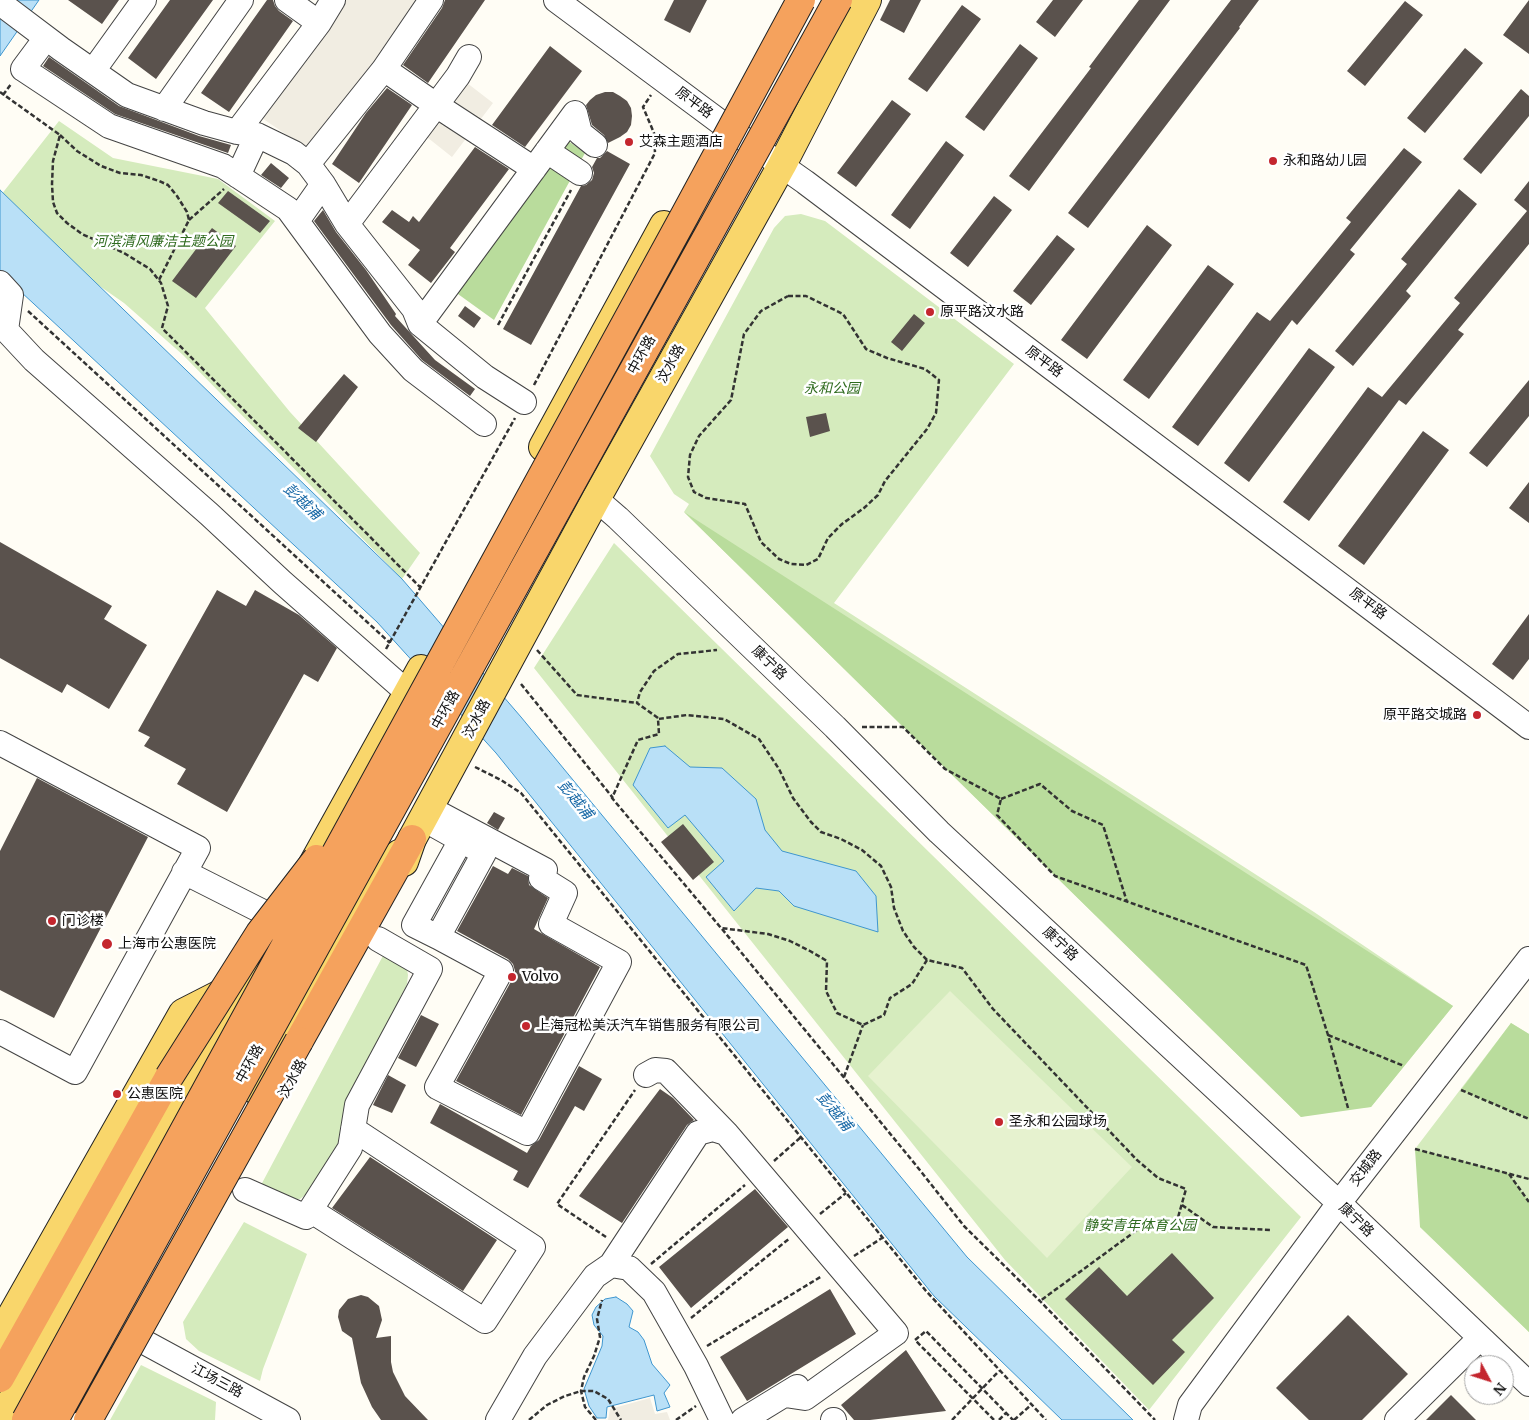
<!DOCTYPE html>
<html>
<head>
<meta charset="utf-8">
<style>
  body { margin:0 }
  #map { position:relative; width:1529px; height:1420px; overflow:hidden; background:#fffdf5; font-family:Merriweather,serif }
  canvas { display:block }
  .north { position:absolute; left:1464px; top:1355px; width:50px; height:50px; box-sizing:border-box; background:#fff; border:1px solid #a0a0a0; border-radius:50%; rotate:130deg; font-size:14px; font-weight:700; line-height:20px; text-align:center; color:#111 }
  .north::after { content:''; display:block; margin:auto; width:18px; height:22px; background:#c4262e; clip-path:polygon(50% 0,100% 100%,50% 72%,0 100%) }
</style>
</head>
<body>
<div id="map">
<canvas width="1529" height="1420"></canvas>
<div class="north">N</div>
</div>
<script>
const ctx = document.querySelector('canvas').getContext('2d');
ctx.lineJoin = 'round';
function fillPath(path, color) {
  ctx.fillStyle = color;
  ctx.fill(path, 'evenodd');
}
function poly(rows) {
  const path = new Path2D();
  for (const r of rows) {
    path.moveTo(r[0], r[1]);
    for (let i = 2; i < r.length; i += 2) path.lineTo(r[i], r[i + 1]);
  }
  return path;
}
function trace(path, color, width, dash) {
  ctx.strokeStyle = color;
  ctx.lineWidth = width;
  ctx.lineCap = dash ? 'butt' : 'round';
  ctx.setLineDash(dash || []);
  ctx.stroke(path);
}
function write(font, color, halo, rows, align = 'center') {
  ctx.font = font + ' Merriweather,"Noto Sans SC",serif';
  ctx.lineWidth = 5;
  ctx.setLineDash([]);
  ctx.textBaseline = 'middle';
  ctx.strokeStyle = halo;
  ctx.fillStyle = color;
  for (const [text, x, y, turn = 0] of rows) {
    ctx.save();
    ctx.translate(x, y);
    ctx.rotate((+turn || 0) * Math.PI / 180);
    ctx.textAlign = isNaN(turn) ? turn : align;
    if (halo) ctx.strokeText(text, 0, 0);
    ctx.fillText(text, 0, 0);
    ctx.restore();
  }
}
const green = poly([
  [59,121,113,158,218,179,275,221,205,308,290,412,420,553,402,579,183,355,124,303,65,262,1,195],
  [801,214,825,221,1014,364,834,603,1314,912,1453,1006,1371,1107,1326,1110,1301,1117,684,512,689,504,674,494,650,456,774,228,785,216],
  [614,543,1301,1217,1149,1410,1005,1260,534,668],
  [385,952,406,964,408,975,407,984,346,1106,338,1145,309,1192,300,1199,285,1200,261,1185],
  [1511,1023,1529,1034,1529,1332,1420,1227,1425,1211,1415,1149],
  [244,1222,307,1254,263,1369,260,1381,199,1351,186,1339,183,1322],
  [141,1365,216,1402,215,1420,110,1420]
]);
const forest = poly([
  [564,138,585,153,494,320,451,289],
  [684,512,1453,1006,1371,1107,1301,1117],
  [1511,1023,1529,1034,1529,1119,1461,1090],
  [1415,1149,1508,1173,1529,1202,1529,1332,1420,1227]
]);
const pitch = poly([
  [950,991,1132,1167,1047,1258,868,1076]
]);
const plaza = poly([
  [335,0,425,0,312,152,256,114],
  [458,76,493,103,452,157,418,130],
  [650,1398,655,1414,667,1412,670,1420,608,1420,610,1409]
]);
const water = poly([
  [11,0,39,0,0,56,0,14,11,0],
  [0,190,402,579,521,717,967,1257,1133,1420,1062,1420,934,1296,496,753,377,622,20,291,0,270,0,190],
  [665,746,690,767,722,768,756,799,765,830,782,851,856,871,876,896,878,932,794,906,779,891,756,888,734,911,706,877,724,861,685,815,668,828,633,785,650,748,665,746],
  [616,1297,627,1304,633,1311,629,1327,638,1332,644,1340,652,1364,670,1385,664,1393,670,1407,657,1411,654,1395,607,1407,606,1418,597,1418,589,1406,584,1389,602,1346,603,1336,594,1325,592,1315,596,1307,605,1299,616,1297]
]);
const building = poly([
  [68,0,119,0,102,24],
  [170,0,213,0,156,79,128,58],
  [267,0,273,0,275,6,279,11,293,21,229,112,201,93],
  [445,0,485,0,428,83,403,65,442,8],
  [674,0,707,0,690,33,664,20],
  [890,0,921,0,904,33,880,20],
  [1053,0,1083,0,1055,37,1036,22],
  [1139,0,1170,0,1029,191,1009,176,1091,68,1089,67],
  [1231,0,1259,0,1239,27,1240,28,1088,228,1068,213],
  [1529,0,1529,54,1503,35],
  [1405,1,1423,15,1365,86,1347,71],
  [962,5,981,19,927,92,908,79],
  [1020,44,1038,58,984,131,965,117],
  [550,46,582,71,525,147,492,125],
  [1465,48,1483,63,1425,133,1407,118],
  [49,57,119,106,199,136,231,145,228,153,115,114,43,66],
  [387,88,412,105,359,183,332,164,366,113],
  [1521,89,1529,96,1529,116,1481,174,1463,159],
  [605,92,613,92,620,96,627,101,631,108,632,116,631,125,627,132,620,137,608,143,604,135,592,125,586,105,590,100,596,95],
  [892,100,911,114,856,187,837,173],
  [946,141,964,155,910,229,891,215],
  [475,147,509,169,450,248,455,252,431,283,408,265,420,250,382,222,392,210,409,222,413,216,419,222],
  [1404,148,1422,162,1350,250,1355,254,1297,325,1292,320,1198,446,1172,427,1257,312,1270,321,1351,222,1346,218],
  [607,151,630,164,531,345,503,329,581,186,586,185,592,180,594,173,592,167,597,158,600,158],
  [271,163,289,178,281,188,261,175],
  [1529,181,1529,244,1458,330,1464,334,1406,405,1399,400,1309,521,1283,502,1368,387,1382,397,1460,303,1454,298,1527,211,1514,200],
  [1459,189,1477,204,1406,291,1411,296,1353,366,1335,351,1407,264,1401,259],
  [228,191,270,221,260,233,218,203],
  [994,196,1012,210,968,267,950,253],
  [323,210,336,232,366,270,396,314,395,316,435,360,475,389,470,396,422,360,391,325,314,221],
  [1147,225,1172,245,1087,359,1061,340],
  [212,228,236,246,196,298,172,281],
  [1057,235,1075,249,1031,305,1013,291],
  [1208,265,1234,284,1149,399,1123,380],
  [465,306,481,318,474,328,458,316],
  [914,314,925,323,902,351,891,342],
  [1309,348,1335,367,1249,482,1224,463],
  [344,374,358,387,316,442,298,428],
  [1529,380,1529,416,1487,467,1469,453],
  [826,413,830,431,810,437,806,417],
  [1423,431,1449,450,1364,565,1338,546],
  [1529,482,1529,523,1509,508],
  [0,542,112,606,104,619,147,645,109,709,67,684,62,693,0,658],
  [217,590,246,606,255,590,299,615,337,648,318,682,304,674,227,812,177,784,186,769,144,746,150,737,138,731],
  [1529,614,1529,659,1513,680,1492,664],
  [37,778,148,837,54,1018,0,990,0,851],
  [494,812,505,818,498,830,487,823],
  [683,824,714,862,693,880,661,842],
  [493,866,508,874,512,868,528,876,529,885,548,898,534,929,600,967,521,1115,456,1081,513,978,515,971,513,964,508,959,457,931],
  [421,1015,439,1024,416,1067,398,1058],
  [579,1066,602,1079,584,1111,575,1106,528,1188,513,1180,518,1171,430,1123,440,1104,527,1153,531,1146,539,1140],
  [388,1075,406,1085,392,1113,373,1105],
  [660,1089,673,1098,694,1120,687,1125,622,1223,579,1196],
  [370,1157,497,1240,463,1291,332,1208],
  [755,1189,788,1227,691,1308,659,1267],
  [1172,1253,1214,1298,1172,1340,1185,1352,1153,1385,1065,1299,1099,1267,1127,1296],
  [830,1289,856,1334,747,1401,720,1357],
  [361,1295,368,1297,379,1306,382,1320,376,1338,391,1336,391,1362,393,1372,405,1396,428,1420,381,1420,372,1407,361,1383,352,1338,342,1331,338,1317,339,1310,348,1299],
  [1348,1315,1408,1374,1362,1420,1309,1420,1276,1388],
  [906,1350,946,1411,870,1420,854,1420,841,1405],
  [1451,1395,1476,1420,1426,1420]
]);
const path = poly([
  [0,92,60,135,53,161,52,184,53,202,57,213,67,223,82,234,124,253,150,269,161,283,168,306,162,328,421,588],
  [3,95,11,84],
  [60,135,77,151,101,166,120,173,141,175,159,181,168,185,177,196,187,212,189,220,159,280],
  [189,220,224,189],
  [788,296,806,296,843,314,866,349,887,358,925,369,939,380,936,413,927,429,885,481,878,495,864,508,842,524,828,538,818,559,806,565,791,564,779,559,761,542,745,504,706,498,694,492,688,477,690,455,699,436,731,400,744,334,761,311,788,296],
  [28,311,390,643],
  [498,325,571,190],
  [534,385,655,153,654,133,643,107,651,95],
  [386,649,515,418],
  [537,650,577,695,637,703],
  [521,684,613,798],
  [658,718,637,703,640,692,654,671,678,654,717,650],
  [862,727,903,727,945,769,1001,799,997,815,1055,876,1306,965,1328,1035,1348,1108],
  [475,767,501,780,521,793,926,1291,1046,1420],
  [1001,799,1040,784,1072,811,1103,825,1127,902],
  [722,929,915,1164,964,1226,1040,1301,1155,1420],
  [927,960,914,947,903,931,894,908,891,887,881,866,862,850,841,839,821,832,811,822,793,798,779,769,759,739,724,719,687,715,658,719,659,734,638,740,612,798,721,928,768,934,790,941,810,951,827,961,826,991,837,1013,863,1025,884,1015,890,998,912,984,927,960,962,968,993,1009,1137,1160,1158,1178,1186,1189,1177,1221,1148,1222,1040,1301],
  [1328,1035,1404,1066],
  [844,1077,863,1025],
  [1461,1090,1529,1119],
  [1415,1149,1529,1179],
  [774,1161,801,1137],
  [1509,1174,1529,1202],
  [1182,1205,1213,1227,1270,1230],
  [820,1214,846,1193],
  [606,1237,557,1204,635,1090],
  [854,1256,882,1238],
  [651,1264,745,1185],
  [691,1318,790,1238],
  [707,1346,822,1276],
  [529,1420,547,1405,565,1396,581,1391,594,1391,608,1399,621,1420],
  [596,1420,585,1407,581,1391,584,1377,594,1356,600,1337,597,1319,602,1300],
  [676,1420,696,1406],
  [952,1420,999,1371],
  [994,1420,915,1340,926,1331,1013,1420],
  [999,1420,1006,1413],
  [1014,1420,1031,1405]
]);
const minor = poly([
  [287,0,319,23],
  [556,0,720,122,805,182,1529,727],
  [0,3,61,49,127,95,204,123,237,132,257,135,294,153,308,164,323,184,347,224,414,309,420,324,485,377,524,402],
  [46,38,23,69,109,126,223,166,288,209,380,334,413,370,484,424],
  [384,69,436,105,534,169],
  [93,71,144,0],
  [164,109,241,0],
  [237,132,319,23,333,0],
  [547,151,580,173],
  [308,164,384,69,431,0],
  [238,176,257,135],
  [297,221,323,184],
  [347,224,458,76,469,57],
  [0,283,11,295,6,330,34,360,209,514,282,582,408,693],
  [420,324,575,113,580,133,595,145],
  [596,499,618,518,835,727,939,832,1339,1203,1529,1384],
  [0,743,198,848,75,1072,0,1032],
  [436,826,484,853,438,937,501,971,437,1087,527,1133,619,962,551,924,565,893,541,878,545,870,442,815],
  [184,872,281,921],
  [438,937,414,925,461,840],
  [646,1075,655,1070,666,1071,726,1133],
  [245,1190,306,1217,350,1148,357,1105,430,969,378,939],
  [310,1210,485,1321,533,1247,353,1129],
  [611,1265,698,1133,713,1129,726,1133,896,1333,805,1398,785,1395],
  [146,1343,288,1420],
  [498,1420,535,1356,595,1276,611,1265,629,1268,654,1292,696,1366,722,1420],
  [743,1420,797,1387],
  [833,1420,834,1420],
  [1186,1420,1190,1405,1339,1203,1529,959],
  [1397,1420,1480,1338]
]);
const major = poly([
  [543,447,664,225],
  [404,862,412,839,596,499,782,165,867,0],
  [304,880,421,669],
  [256,1090,367,887,399,854],
  [0,1336,183,1013,232,988],
  [1,1420,275,931]
]);
const highway = poly([
  [299,1041,412,839],
  [0,1378,169,1077]
]);
const highwayBridge = poly([
  [169,1077,260,933,317,859],
  [26,1420,686,213,801,0],
  [54,1420,838,0],
  [88,1420,299,1041]
]);
const markers = [
  [629,142,5,"#c4262e"],
  [1273,161,5,"#c4262e"],
  [930,312,5,"#c4262e"],
  [1477,715,5,"#c4262e"],
  [52,921,5,"#c4262e"],
  [107,944,6,"#c4262e"],
  [512,977,5,"#c4262e"],
  [526,1026,5,"#c4262e"],
  [117,1094,5,"#c4262e"],
  [999,1122,5,"#c4262e"]
];
const streetNames = [
  ["原平路",694,103,37],
  ["中环路",642,355,-61],
  ["原平路",1044,362,37],
  ["汶水路",671,364,-61],
  ["原平路",1368,604,37],
  ["康宁路",769,663,44],
  ["中环路",446,710,-61],
  ["汶水路",477,719,-62],
  ["康宁路",1060,944,43],
  ["中环路",250,1064,-61],
  ["汶水路",293,1079,-61],
  ["交城路",1366,1168,-52],
  ["康宁路",1356,1220,44],
  ["江场三路",217,1381,28]
];
const poiNames = [
  ["艾森主题酒店",639,142],
  ["永和路幼儿园",1283,161],
  ["原平路汶水路",940,312],
  ["原平路交城路",1467,715,"right"],
  ["门诊楼",62,921],
  ["上海市公惠医院",118,944],
  ["Volvo",522,977],
  ["上海冠松美沃汽车销售服务有限公司",536,1026],
  ["公惠医院",127,1094],
  ["圣永和公园球场",1009,1122]
];
const parkNames = [
  ["河滨清风廉洁主题公园",163,242],
  ["永和公园",832,389],
  ["静安青年体育公园",1140,1226]
];
const waterNames = [
  ["彭越浦",302,502,43],
  ["彭越浦",575,800,50],
  ["彭越浦",834,1112,50]
];
fillPath(green, '#d5ebbd');
fillPath(forest, '#b9dc9c');
fillPath(pitch, '#e6f2cf');
fillPath(plaza, '#f1ede2');
fillPath(water, '#b9e0f7');
trace(water, '#3f96cf', 1);
fillPath(building, '#5a524d');
trace(minor, '#444', 26);
trace(major, '#222', 30);
trace(highway, '#222', 30);
trace(path, '#333', 2.5, [5, 2.5]);
trace(minor, '#fff', 24);
trace(major, '#f9d66b', 28);
trace(highway, '#f5a25d', 28);
trace(highwayBridge, '#222', 30, []);
trace(highwayBridge, '#f5a25d', 28);
for (const [x, y, r, color] of markers) {
  const dot = new Path2D();
  dot.arc(x, y, r, 0, 2 * Math.PI);
  ctx.fillStyle = color;
  ctx.fill(dot);
  trace(dot, '#fff', 2);
}
write('14px', '#111', '#fff', streetNames);
write('14px', '#111', '#fff', poiNames, 'left');
write('italic 14px', '#2f6b1f', '#fff', parkNames);
write('italic 15px', '#1768a6', '#fff', waterNames);
</script>
</body>
</html>
